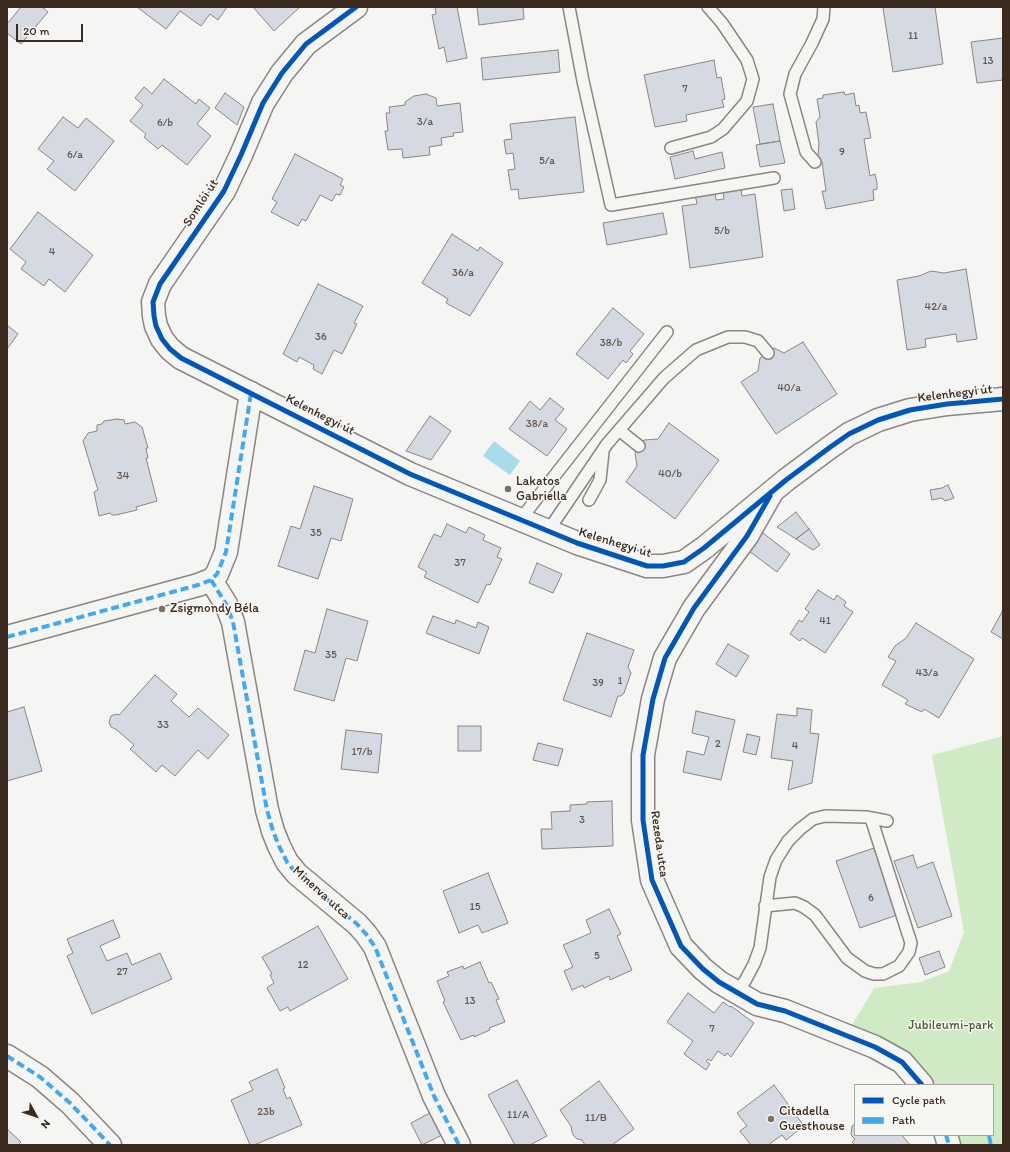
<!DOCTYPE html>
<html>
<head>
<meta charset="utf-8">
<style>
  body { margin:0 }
  #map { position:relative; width:1010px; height:1152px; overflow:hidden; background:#f5f5f3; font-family:Itim,sans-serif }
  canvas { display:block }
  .frame { position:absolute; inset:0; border:8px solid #3b2a1e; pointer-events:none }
  .legend { position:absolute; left:854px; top:1084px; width:140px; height:52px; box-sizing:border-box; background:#f6f6f2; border:1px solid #aba49d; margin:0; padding:5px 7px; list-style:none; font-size:12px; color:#3b2a1e }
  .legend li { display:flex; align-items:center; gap:8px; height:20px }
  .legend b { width:20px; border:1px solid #aba49d }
  .north { position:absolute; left:16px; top:1096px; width:40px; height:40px; -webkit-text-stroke:3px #f6f6f2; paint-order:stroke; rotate:130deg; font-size:11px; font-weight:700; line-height:16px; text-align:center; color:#3b2a1e }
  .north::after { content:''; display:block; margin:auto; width:14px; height:18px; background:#3b2a1e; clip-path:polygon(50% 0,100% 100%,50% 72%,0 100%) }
  .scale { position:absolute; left:16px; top:24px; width:67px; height:18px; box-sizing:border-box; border:2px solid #3b2a1e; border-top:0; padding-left:5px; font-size:12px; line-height:14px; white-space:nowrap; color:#3b2a1e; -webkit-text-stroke:3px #f6f6f2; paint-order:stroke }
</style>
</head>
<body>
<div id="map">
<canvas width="1010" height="1152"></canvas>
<div class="frame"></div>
<ul class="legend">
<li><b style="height:5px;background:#0057b8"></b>Cycle path</li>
<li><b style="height:5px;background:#3fa9f5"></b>Path</li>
</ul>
<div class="north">N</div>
<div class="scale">20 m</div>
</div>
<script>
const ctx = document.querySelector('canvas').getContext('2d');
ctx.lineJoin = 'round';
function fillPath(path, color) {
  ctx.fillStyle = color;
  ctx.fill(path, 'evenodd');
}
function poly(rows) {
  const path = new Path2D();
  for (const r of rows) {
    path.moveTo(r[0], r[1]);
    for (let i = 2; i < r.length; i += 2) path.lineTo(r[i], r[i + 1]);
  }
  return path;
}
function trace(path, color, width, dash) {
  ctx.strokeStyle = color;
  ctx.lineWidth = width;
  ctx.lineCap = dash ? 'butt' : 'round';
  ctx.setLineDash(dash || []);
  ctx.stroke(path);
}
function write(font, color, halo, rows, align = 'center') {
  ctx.font = font + ' Itim,sans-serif';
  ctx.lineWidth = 3;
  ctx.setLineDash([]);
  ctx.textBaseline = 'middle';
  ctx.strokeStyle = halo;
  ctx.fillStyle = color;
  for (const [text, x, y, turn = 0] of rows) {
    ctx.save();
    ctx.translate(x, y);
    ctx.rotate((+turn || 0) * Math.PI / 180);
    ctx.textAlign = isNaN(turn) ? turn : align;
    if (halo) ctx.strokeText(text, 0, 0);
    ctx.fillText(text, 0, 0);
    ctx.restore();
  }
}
const green = poly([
  [1003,736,1003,1145,960,1145,958,1135,993,1135,993,1085,931,1085,902,1052,852,1025,874,988,921,982,949,971,964,932,932,755]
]);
const water = poly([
  [494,441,520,461,510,475,483,456]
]);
const building = poly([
  [21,7,42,7,48,12,21,44,7,33,7,24,21,7],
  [137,7,227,7,218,20,210,14,201,26,180,11,166,29,137,7],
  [253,7,300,7,274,31,253,7],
  [435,7,457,7,467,58,447,62,444,47,439,49,432,15,436,14,435,7],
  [477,7,523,7,524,19,479,25,477,7],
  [886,7,935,7,943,64,893,72,883,8,886,7],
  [1003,38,1003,80,977,83,971,42,1003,38],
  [558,50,560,72,483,80,481,58,558,50],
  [714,60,717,78,721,77,725,99,722,100,724,107,686,115,687,121,655,127,644,75,714,60],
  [164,79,196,104,199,99,210,108,197,124,211,136,187,165,162,145,158,149,144,137,146,134,130,121,143,105,135,98,144,87,152,94,164,79],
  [844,92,845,95,854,93,856,106,859,105,860,113,866,112,871,138,864,139,870,176,875,174,877,183,877,189,873,190,874,200,826,209,822,191,826,191,822,162,818,155,819,144,816,122,820,117,817,99,823,98,823,95,844,92],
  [225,93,244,107,237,125,215,108,225,93],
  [426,94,436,98,437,106,460,103,463,132,453,133,454,136,441,138,442,145,429,147,430,155,403,158,402,149,388,150,385,131,388,131,386,113,390,113,389,107,405,105,405,102,414,96,426,94],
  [773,104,780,141,760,144,753,107,773,104],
  [63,117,78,128,86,118,114,141,75,191,47,169,54,161,38,149,63,117],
  [575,117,584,192,519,199,518,189,511,190,508,170,515,169,513,153,506,154,504,140,512,139,510,124,575,117],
  [780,141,785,163,760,167,756,145,780,141],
  [693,151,695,159,722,152,725,168,675,179,670,157,693,151],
  [295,154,343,179,340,185,344,187,340,195,336,194,332,201,320,195,306,221,302,219,298,226,271,212,277,202,272,199,295,154],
  [741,188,742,196,755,194,763,257,690,268,682,206,697,204,695,194,715,191,716,200,724,199,723,191,741,188],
  [792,189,795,209,784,211,781,190,792,189],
  [38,212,93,255,65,292,49,279,44,286,21,269,26,262,10,249,38,212],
  [663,213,667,234,607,245,603,223,663,213],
  [452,234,478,251,480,247,503,263,470,316,446,303,448,299,422,283,452,234],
  [966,269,977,339,957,342,956,334,925,339,926,347,907,350,897,280,919,276,931,271,944,273,966,269],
  [318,284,363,306,354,323,357,324,342,354,334,350,322,374,313,369,314,365,299,357,297,362,283,354,318,284],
  [613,308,644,334,630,351,633,354,626,363,623,360,608,379,576,354,613,308],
  [7,325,18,334,7,349,7,325],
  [803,342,837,394,776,434,741,382,758,371,760,358,774,348,784,353,803,342],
  [550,398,564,409,555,420,567,429,547,456,509,429,530,401,540,410,550,398],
  [430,416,451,431,431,460,406,451,430,416],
  [117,419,124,420,125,424,135,422,142,427,148,448,146,448,148,458,146,458,157,501,136,507,137,510,116,515,112,515,110,513,99,516,94,492,98,490,83,441,88,433,97,431,97,425,102,424,104,421,117,419],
  [669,423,719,460,675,519,626,482,637,466,635,453,644,440,658,439,669,423],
  [948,485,954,498,945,501,942,498,932,500,930,490,942,488,948,485],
  [314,486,353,499,341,541,331,538,318,579,278,566,291,526,300,529,314,486],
  [796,512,809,529,796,539,777,527,796,512],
  [447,524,466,533,469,527,485,535,483,540,501,548,497,557,502,559,490,585,487,584,478,603,424,577,427,572,418,567,434,534,441,537,447,524],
  [809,529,820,545,813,550,796,539,809,529],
  [763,533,790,554,777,572,749,551,763,533],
  [537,563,562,574,553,593,529,583,537,563],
  [818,590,834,600,837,595,846,602,844,606,853,612,825,653,802,638,800,641,790,634,799,620,802,622,809,612,805,609,818,590],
  [327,609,368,621,357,661,346,658,334,701,294,690,305,650,315,653,327,609],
  [1003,610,1003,639,991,632,1003,610],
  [433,616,455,624,456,620,476,628,478,622,489,627,479,654,426,633,433,616],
  [916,623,974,659,939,718,924,709,922,712,905,704,908,700,882,685,896,661,888,657,895,646,906,638,916,623],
  [587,633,634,650,628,667,631,673,624,693,621,696,618,696,611,717,563,700,587,633],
  [728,644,749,656,736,677,716,664,728,644],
  [155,675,177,694,171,701,189,717,198,708,229,735,208,759,198,750,175,776,162,765,156,772,130,749,134,745,117,730,111,727,109,722,111,716,116,714,119,715,155,675],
  [24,707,42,771,7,781,7,712,24,707],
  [797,708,812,710,810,733,819,734,812,783,788,790,793,761,771,758,777,714,797,716,797,708],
  [696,711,735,720,721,780,683,772,687,751,704,755,709,737,692,733,696,711],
  [458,726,481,726,481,751,458,751,458,726],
  [346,730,382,734,378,773,341,769,346,730],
  [747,734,760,737,756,755,743,752,747,734],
  [538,743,563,749,558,766,533,760,538,743],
  [612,801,613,846,542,849,541,829,552,829,551,812,570,811,570,805,587,804,587,802,612,801],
  [874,848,897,915,860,928,836,861,874,848],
  [913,855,917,868,933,862,952,916,918,928,894,861,913,855],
  [488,873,508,923,482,933,478,925,459,933,443,891,488,873],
  [609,909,621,934,617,936,632,970,610,980,609,976,584,988,583,985,572,990,564,971,573,967,563,945,591,933,586,920,609,909],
  [113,920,120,937,100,946,107,961,127,953,132,965,160,953,172,979,92,1014,67,956,73,953,67,939,113,920],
  [318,926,348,979,290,1011,288,1007,280,1011,267,988,274,983,270,975,272,974,262,957,318,926],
  [939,951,945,967,925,975,919,958,939,951],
  [480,962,489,983,491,982,499,999,496,1000,505,1022,489,1028,490,1030,474,1037,474,1035,461,1040,443,1002,445,1001,437,981,449,976,447,972,463,966,464,969,480,962],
  [688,993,714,1013,723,1002,730,1007,731,1006,754,1023,731,1057,727,1053,725,1056,718,1051,711,1061,708,1059,706,1061,710,1064,706,1070,684,1054,693,1041,667,1022,688,993],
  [277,1069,285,1088,283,1089,287,1099,290,1097,302,1125,254,1145,250,1145,231,1100,253,1090,249,1082,277,1069],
  [517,1080,547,1136,530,1145,515,1145,488,1095,517,1080],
  [599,1081,634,1129,612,1145,585,1145,582,1140,577,1139,574,1136,572,1132,571,1126,560,1110,599,1081],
  [774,1085,804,1126,786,1140,782,1135,768,1145,751,1145,740,1131,747,1126,737,1113,774,1085],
  [430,1113,442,1135,422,1145,411,1123,430,1113],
  [855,1124,855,1135,902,1135,910,1145,855,1145,852,1142,855,1139,851,1135,852,1126,855,1124],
  [7,1129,21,1142,18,1145,7,1145,7,1129]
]);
const service = poly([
  [569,7,583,81,611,205,774,178],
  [671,148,711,137,723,129,747,101,753,79,747,60,722,23,708,7],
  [815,162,806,152,790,94,795,74,812,43,823,19,824,7],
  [619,430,639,446],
  [589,500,600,480,603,452],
  [520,520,667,332],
  [548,531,607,444,664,378,696,350,728,337,745,337,758,341,768,353],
  [765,906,795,903,804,907,815,915,847,958,865,971,874,974,883,974,899,966,909,952,911,943,871,818],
  [736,992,745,981,754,964,760,948,770,877,776,860,788,841,800,829,813,819,825,816,866,817,887,821]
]);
const minor = poly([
  [772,492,747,536,694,608,665,658,653,699,643,755,643,820,652,880,681,946,703,969,719,982,757,1004,785,1011,875,1047,902,1062,922,1085],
  [211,580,226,604,233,622,267,810,273,831,279,846,287,862,297,874,357,924,366,934,375,947,434,1096,459,1145],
  [7,637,198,585,211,580,217,574,226,552,251,393],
  [7,1056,40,1077,70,1103,110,1145],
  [946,1135,949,1145]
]);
const tertiary = poly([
  [356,7,306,44,282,73,263,103,241,155,224,191,160,284,153,302,154,316,156,326,162,339,170,349,181,358,410,474,577,543,647,566,663,566,684,562,704,548,786,480,829,448,849,434,878,420,910,410,947,404,1003,399]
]);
const quiet = poly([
  [211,580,226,604,233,622,267,810,273,831,279,846,287,862,297,874,357,924,366,934,375,947,434,1096,459,1145],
  [7,637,198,585,211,580,217,574,226,552,251,393],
  [7,1056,40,1077,70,1103,110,1145],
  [946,1135,949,1145],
  [989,1136,991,1145]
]);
const cycleway = poly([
  [356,7,306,44,282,73,263,103,241,155,224,191,160,284,153,302,154,316,156,326,162,339,170,349,181,358,410,474,577,543,647,566,663,566,684,562,704,548,786,480,829,448,849,434,878,420,910,410,947,404,1003,399],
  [770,496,747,536,694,608,665,658,653,699,643,755,643,820,652,880,681,946,703,969,719,982,757,1004,785,1011,875,1047,902,1062,922,1085]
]);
const markers = [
  [508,489,4,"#7c7169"],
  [162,609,4,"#7c7169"],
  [771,1119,4,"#7c7169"]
];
const numberNames = [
  ["11",913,36],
  ["13",988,61],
  ["7",685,89],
  ["3/a",425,122],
  ["6/b",165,123],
  ["9",842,152],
  ["6/a",75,155],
  ["5/a",547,161],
  ["5/b",722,231],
  ["4",52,252],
  ["36/a",463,273],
  ["42/a",936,307],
  ["36",321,337],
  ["38/b",611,343],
  ["40/a",789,388],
  ["38/a",537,424],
  ["40/b",670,474],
  ["34",123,476],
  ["35",316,533],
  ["37",460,563],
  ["41",825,621],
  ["35",331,655],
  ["43/a",927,673],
  ["1",620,681],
  ["39",598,683],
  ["33",163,725],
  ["2",718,744],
  ["4",795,746],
  ["17/b",362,752],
  ["3",582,820],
  ["6",871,898],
  ["15",475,907],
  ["5",597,956],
  ["12",303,965],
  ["27",122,972],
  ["13",470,1001],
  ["7",712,1029],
  ["23b",266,1112],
  ["11/A",518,1115],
  ["11/B",596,1118]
];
const streetNames = [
  ["Somlói út",201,203,-57],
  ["Kelenhegyi út",955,394,-7],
  ["Kelenhegyi út",320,415,27],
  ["Kelenhegyi út",615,543,17],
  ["Rezeda utca",659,844,82],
  ["Minerva utca",321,893,42]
];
const poiNames = [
  ["Lakatos",516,482],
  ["Gabriella",516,497],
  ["Zsigmondy Béla",170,609],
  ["Citadella",779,1112],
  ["Guesthouse",779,1127]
];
const parkNames = [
  ["Jubileumi-park",951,1026]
];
fillPath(green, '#d0eac6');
fillPath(water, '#a8dceb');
fillPath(building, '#d5d9e1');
trace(building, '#8a8683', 1);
trace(service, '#8a8683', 14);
trace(minor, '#8a8683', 25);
trace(tertiary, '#8a8683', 25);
trace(service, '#f5f5f3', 11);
trace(minor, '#f5f5f3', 22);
trace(tertiary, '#f5f5f3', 22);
trace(quiet, '#3fa9f5', 4, [8, 4]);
trace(cycleway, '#0057b8', 5);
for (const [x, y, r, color] of markers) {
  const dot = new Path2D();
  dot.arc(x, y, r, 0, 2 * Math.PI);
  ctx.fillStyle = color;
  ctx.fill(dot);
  trace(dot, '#f6f6f2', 1.5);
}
write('11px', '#62564f', null, numberNames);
write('13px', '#3b2a1e', '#f6f6f2', streetNames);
write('13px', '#3b2a1e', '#f6f6f2', poiNames, 'left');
write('13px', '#59583f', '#f6f6f2', parkNames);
</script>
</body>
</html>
